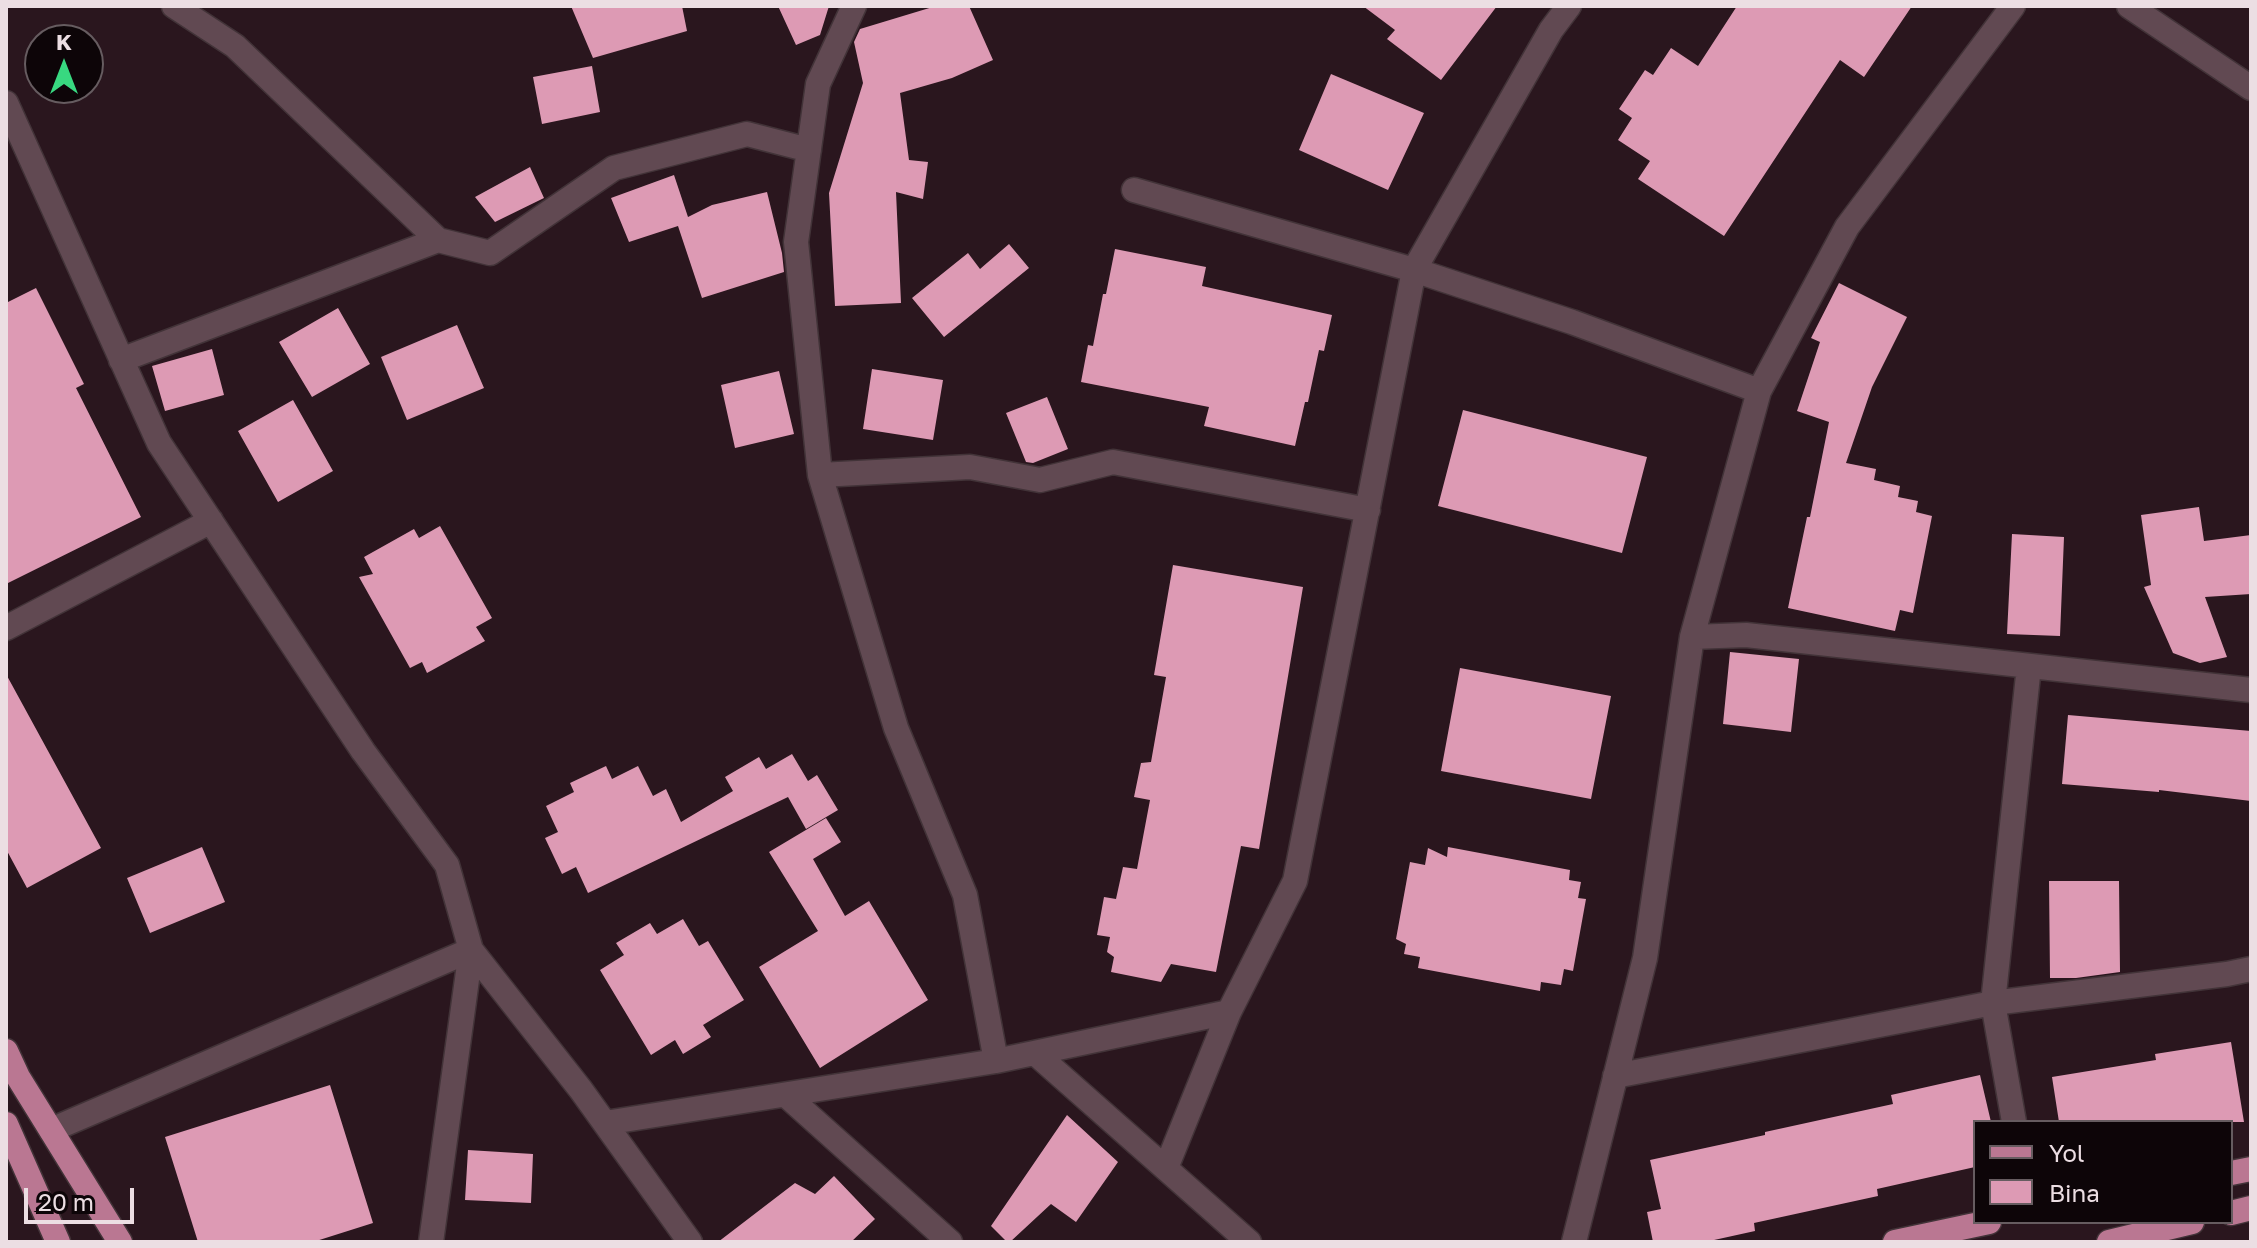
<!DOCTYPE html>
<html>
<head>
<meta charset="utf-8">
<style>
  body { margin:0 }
  #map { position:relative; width:2257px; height:1248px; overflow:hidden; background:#2a161e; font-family:"Golos Text",sans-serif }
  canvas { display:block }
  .frame { position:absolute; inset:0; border:8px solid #ecdee3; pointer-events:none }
  .legend { position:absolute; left:1973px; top:1120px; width:260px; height:104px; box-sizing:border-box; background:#0d0508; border:2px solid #665c60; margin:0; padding:10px 14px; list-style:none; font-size:24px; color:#ecdee3 }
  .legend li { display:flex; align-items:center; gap:16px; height:40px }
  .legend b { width:40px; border:2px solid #665c60 }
  .north { position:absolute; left:24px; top:24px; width:80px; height:80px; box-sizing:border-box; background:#0d0508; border:2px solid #665c60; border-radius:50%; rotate:0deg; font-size:22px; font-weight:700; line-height:32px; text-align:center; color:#ecdee3 }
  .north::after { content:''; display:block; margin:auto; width:28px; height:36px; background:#38d880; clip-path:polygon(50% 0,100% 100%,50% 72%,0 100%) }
  .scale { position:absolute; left:24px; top:1188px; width:110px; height:36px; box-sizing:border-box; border:4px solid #ecdee3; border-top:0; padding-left:10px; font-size:24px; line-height:28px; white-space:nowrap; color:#ecdee3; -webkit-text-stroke:6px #0d0508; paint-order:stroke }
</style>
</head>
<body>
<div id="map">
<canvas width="2257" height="1248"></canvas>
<div class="frame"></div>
<ul class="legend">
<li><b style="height:10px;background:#ba7792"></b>Yol</li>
<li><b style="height:22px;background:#dd9ab4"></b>Bina</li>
</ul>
<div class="north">K</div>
<div class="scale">20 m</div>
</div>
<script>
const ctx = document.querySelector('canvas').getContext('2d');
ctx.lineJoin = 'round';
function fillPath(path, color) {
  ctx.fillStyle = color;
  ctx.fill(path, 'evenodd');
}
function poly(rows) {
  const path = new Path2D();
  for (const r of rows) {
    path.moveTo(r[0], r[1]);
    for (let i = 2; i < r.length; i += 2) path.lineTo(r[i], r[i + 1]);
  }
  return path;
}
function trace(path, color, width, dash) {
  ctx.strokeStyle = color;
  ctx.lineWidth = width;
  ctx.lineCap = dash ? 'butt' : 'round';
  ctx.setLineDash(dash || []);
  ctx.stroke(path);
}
const building = poly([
  [571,6,682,6,687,31,593,58],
  [778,6,829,6,820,35,796,45],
  [936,6,969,6,993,60,952,78,900,93,909,160,928,162,923,199,896,192,901,303,835,306,829,193,863,83,854,42,860,29],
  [1363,6,1497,6,1441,80,1387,39,1395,30],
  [1737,6,1912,6,1864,77,1840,60,1724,236,1638,179,1650,161,1618,140,1632,118,1619,109,1645,70,1653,75,1671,48,1698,66],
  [592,66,600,112,542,124,533,77],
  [1331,74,1424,113,1388,190,1299,150],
  [530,167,544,198,495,222,475,197],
  [674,175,688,217,712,205,767,192,782,253,784,272,702,298,678,226,629,242,611,198],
  [1009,244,1029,268,944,337,912,298,968,253,980,269],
  [1115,249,1206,267,1202,286,1332,315,1324,351,1319,350,1308,402,1305,402,1295,446,1204,426,1209,407,1081,382,1088,345,1093,346,1103,294,1106,294],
  [1839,283,1907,317,1872,387,1846,463,1876,469,1874,480,1900,486,1898,497,1918,501,1916,512,1932,516,1913,613,1900,610,1895,631,1788,608,1807,517,1810,517,1829,422,1797,411,1820,342,1811,338],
  [36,288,84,384,76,388,141,517,6,584,6,303],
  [338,308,370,364,312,397,279,342],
  [457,325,484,388,407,420,381,357],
  [212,349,224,395,165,411,152,366],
  [872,369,943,380,933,440,863,429],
  [779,371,794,434,735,448,721,385],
  [1047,397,1068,449,1033,463,1026,462,1006,413],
  [293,400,333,471,278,502,238,431],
  [1463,410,1647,457,1622,553,1438,506],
  [2199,507,2204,541,2251,535,2251,594,2205,597,2227,657,2200,663,2173,653,2144,587,2151,585,2141,515],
  [440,526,492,618,476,627,485,641,427,673,422,662,410,668,359,577,373,574,364,557,414,529,419,538],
  [2012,534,2064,537,2060,636,2007,634],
  [1173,565,1303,587,1259,849,1241,846,1216,972,1171,964,1161,982,1111,972,1114,957,1107,952,1110,937,1097,935,1104,897,1116,899,1123,867,1137,869,1150,800,1134,797,1141,763,1151,762,1166,677,1154,675],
  [1730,652,1799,659,1791,732,1723,724],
  [1460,668,1611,696,1591,799,1441,771],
  [6,674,101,848,27,888,6,849],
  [2068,715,2251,731,2251,801,2159,790,2159,792,2062,784],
  [792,754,808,781,817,775,838,810,806,829,788,797,588,893,576,867,562,874,545,838,558,832,546,806,574,792,570,783,606,766,612,779,638,766,653,796,666,789,681,822,733,791,725,777,759,757,766,769],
  [826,818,841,842,813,859,845,916,869,901,928,1000,820,1068,759,967,818,931,769,852],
  [202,847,225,902,150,933,127,878],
  [1448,847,1570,870,1569,880,1581,882,1578,898,1586,899,1573,971,1564,969,1561,985,1541,982,1540,991,1418,968,1420,957,1404,954,1406,944,1396,939,1410,862,1425,865,1428,848,1447,857],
  [2049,881,2119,881,2120,972,2076,978,2050,978],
  [683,919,699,946,708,941,744,1000,703,1025,711,1037,683,1054,675,1040,651,1055,600,970,624,955,616,943,650,923,657,934],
  [2231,1042,2244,1122,2059,1122,2052,1077,2156,1060,2155,1054],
  [1980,1075,1991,1122,1975,1122,1975,1167,1877,1189,1878,1196,1754,1223,1755,1231,1705,1242,1653,1242,1647,1212,1661,1209,1650,1160,1765,1135,1765,1132,1893,1104,1891,1095],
  [330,1085,373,1223,313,1242,198,1242,165,1137],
  [1067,1115,1118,1162,1076,1222,1051,1204,1010,1242,1007,1242,991,1226],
  [468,1150,533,1154,531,1203,465,1200],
  [834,1176,875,1219,851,1242,718,1242,795,1183,815,1194]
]);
const minor = poly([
  [174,6,235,46,438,240],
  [854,6,818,84,796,242,820,475,896,728,965,895,996,1061],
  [2129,6,2251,88],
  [6,103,159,443,363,751,447,865,471,950,431,1242],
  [1134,190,1414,270,1572,322,1759,391],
  [121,360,438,240,490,253,614,168,747,134,809,150],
  [820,475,970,467,1040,480,1113,462,1368,510],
  [6,628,211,521],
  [1692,637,1746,635,2251,690],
  [1035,1053,1249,1242],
  [1615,1076,1993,1003,2227,974,2251,969],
  [786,1095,950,1242],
  [2014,1122,1993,1003,2029,666],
  [605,1123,996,1061,1229,1012,1295,881,1414,270,1551,30,1569,6],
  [51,1130,471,950,581,1090,690,1242],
  [1166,1168,1229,1012],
  [1574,1242,1645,958,1692,637,1759,391,1847,227,2013,6]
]);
const major = poly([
  [6,1051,18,1077,120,1242],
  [6,1124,58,1242],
  [2231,1173,2251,1169],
  [2231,1213,2251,1208],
  [1895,1242,1989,1222],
  [2109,1242,2192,1222]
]);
fillPath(building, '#dd9ab4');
trace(minor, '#423338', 27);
trace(major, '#423338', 27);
trace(minor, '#614952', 24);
trace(major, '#ba7792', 24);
</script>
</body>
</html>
